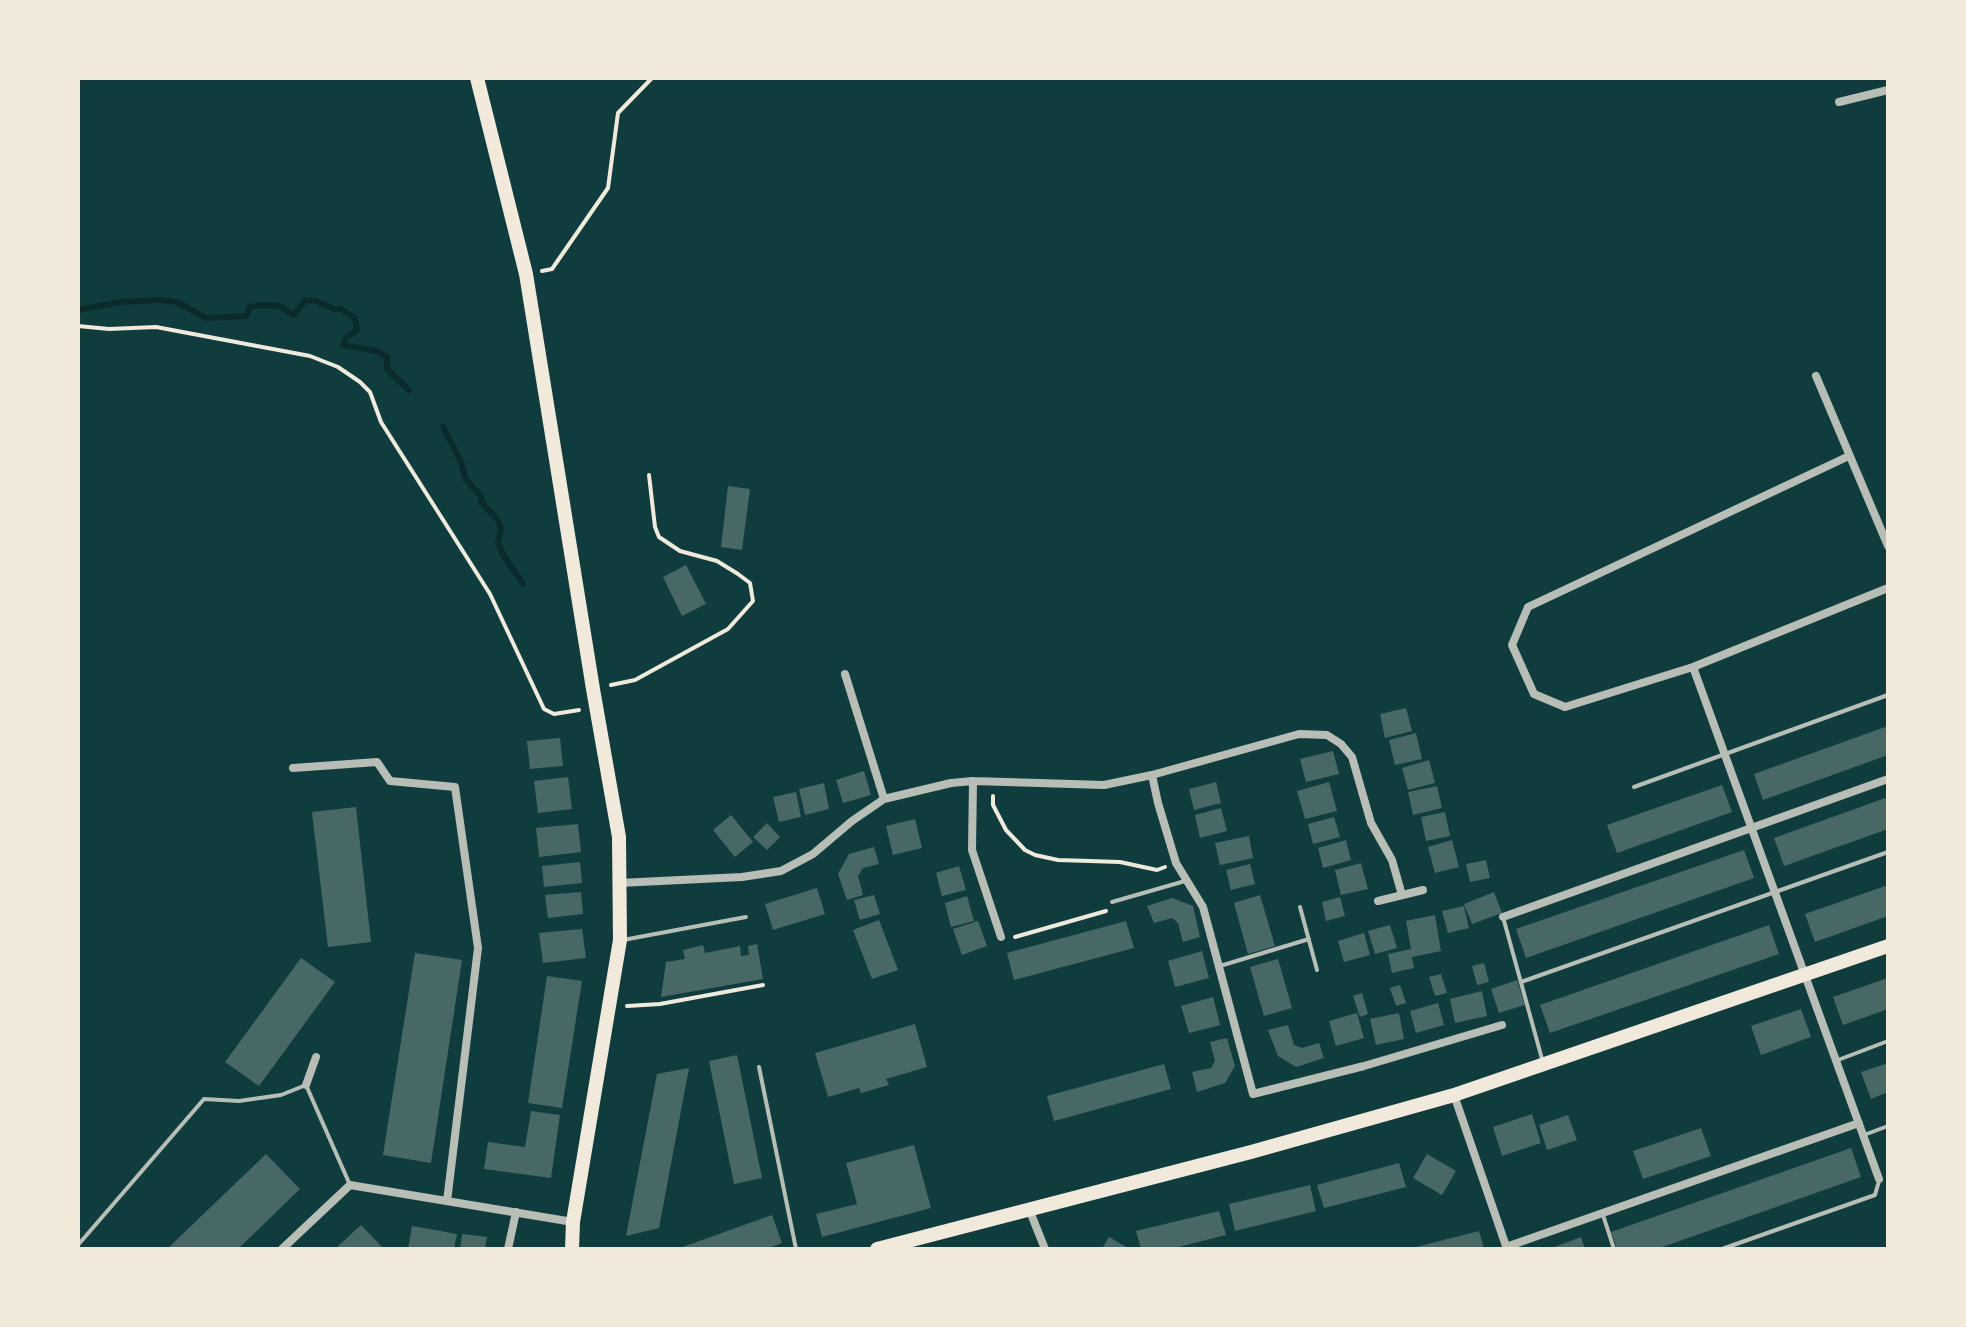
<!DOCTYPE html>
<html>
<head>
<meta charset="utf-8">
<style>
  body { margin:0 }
  #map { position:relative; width:1966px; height:1327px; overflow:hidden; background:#0f3d3e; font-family:Barlow,sans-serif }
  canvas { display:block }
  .frame { position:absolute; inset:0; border:80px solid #f1e9da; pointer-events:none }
</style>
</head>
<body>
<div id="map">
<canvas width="1966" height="1327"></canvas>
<div class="frame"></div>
</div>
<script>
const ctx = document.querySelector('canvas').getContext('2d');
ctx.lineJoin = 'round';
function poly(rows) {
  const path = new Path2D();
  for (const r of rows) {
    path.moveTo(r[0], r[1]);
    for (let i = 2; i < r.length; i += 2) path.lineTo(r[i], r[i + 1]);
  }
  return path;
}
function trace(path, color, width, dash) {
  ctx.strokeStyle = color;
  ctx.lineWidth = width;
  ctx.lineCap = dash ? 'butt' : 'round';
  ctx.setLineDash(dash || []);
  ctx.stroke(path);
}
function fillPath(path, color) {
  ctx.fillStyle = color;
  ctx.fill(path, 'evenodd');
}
const stream = poly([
  [78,310,120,302,160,300,177,302,206,318,246,316,250,307,260,305,279,306,294,315,305,300,316,301,334,309,341,309,355,318,357,330,346,338,343,345,377,351,387,357,387,369,409,390],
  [443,427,462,464,465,478,481,496,481,502,498,520,501,530,498,542,502,553,523,584]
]);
const building = poly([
  [728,486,750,489,742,550,721,547],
  [686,565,706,604,682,616,663,577],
  [1406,708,1412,731,1385,738,1380,714],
  [1888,726,1888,755,1763,800,1754,774],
  [1416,733,1422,759,1395,765,1389,740],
  [560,738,563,766,530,769,527,741],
  [1333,751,1339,774,1306,782,1300,759],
  [1429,760,1435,783,1408,790,1402,768],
  [864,771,871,795,843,803,836,780],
  [568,777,572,809,538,813,534,781],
  [1216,782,1221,803,1194,810,1189,789],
  [1329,782,1337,811,1305,819,1297,791],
  [824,783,829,809,805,815,799,789],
  [1722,785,1732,812,1617,853,1607,825],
  [1437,786,1442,808,1413,815,1408,792],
  [796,792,801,817,779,822,773,797],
  [1888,797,1888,829,1784,866,1774,838],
  [356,807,371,942,328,947,312,812],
  [1221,808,1227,831,1200,838,1195,815],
  [1445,812,1450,836,1426,841,1421,817],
  [731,815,753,842,735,857,713,830],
  [1334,817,1340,837,1313,844,1308,824],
  [915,819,922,848,893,855,886,826],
  [767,823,780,837,767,850,753,837],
  [578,824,581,852,539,857,536,828],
  [1249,836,1253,858,1220,865,1215,843],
  [1346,840,1351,860,1323,868,1318,848],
  [1452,840,1459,867,1435,873,1428,847],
  [874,847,879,864,863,868,858,876,863,895,847,900,838,874,849,854],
  [1744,850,1754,878,1526,958,1516,929],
  [1486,860,1490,878,1470,882,1466,864],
  [580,862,582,883,544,887,542,866],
  [1361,863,1368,889,1341,895,1335,870],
  [1250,864,1255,884,1231,890,1226,870],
  [959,866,966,890,942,896,936,873],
  [1888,885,1888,916,1815,942,1805,914],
  [817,888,825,914,773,930,765,904],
  [581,892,583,914,548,918,545,895],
  [1494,892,1502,913,1472,924,1464,904],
  [874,895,880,914,860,920,854,900],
  [1260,895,1275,946,1248,954,1234,903],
  [967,896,974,921,951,927,945,903],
  [1340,897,1345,916,1326,921,1322,902],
  [1172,898,1193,906,1200,937,1183,942,1178,923,1172,918,1154,923,1147,906],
  [1464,906,1469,928,1448,933,1442,911],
  [1435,915,1441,951,1412,957,1414,968,1392,973,1388,954,1411,949,1406,921],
  [879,920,898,970,872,979,853,930],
  [978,921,987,946,962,955,953,929],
  [1126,921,1134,948,1014,980,1007,953],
  [1390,925,1397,948,1375,954,1368,931],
  [1769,925,1779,954,1550,1033,1540,1005],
  [582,929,586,958,543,963,539,933],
  [1364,933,1370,955,1344,962,1338,941],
  [757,944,763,979,661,997,666,962,685,959,683,950,703,945,705,953,740,946,741,956,749,955,748,946],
  [1202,951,1209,978,1175,987,1168,961],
  [415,953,462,960,431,1163,383,1155],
  [301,958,335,982,259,1086,225,1062],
  [1278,959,1292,1008,1264,1016,1250,967],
  [1484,963,1489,982,1477,985,1472,966],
  [1441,974,1447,993,1435,996,1429,977],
  [547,976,582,981,562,1108,528,1103],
  [1888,978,1888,1009,1843,1025,1833,997],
  [1517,980,1525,1005,1499,1013,1491,989],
  [1400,985,1406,1003,1396,1006,1390,988],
  [1482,991,1487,1016,1455,1023,1450,999],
  [1362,993,1368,1014,1360,1017,1353,996],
  [1213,997,1220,1025,1189,1033,1181,1006],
  [1438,1003,1444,1025,1416,1033,1410,1011],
  [1801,1009,1811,1037,1761,1055,1751,1026],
  [1357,1013,1364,1038,1336,1046,1329,1021],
  [1399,1013,1404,1039,1376,1045,1370,1019],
  [915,1024,927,1067,886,1079,889,1085,861,1093,859,1088,828,1097,815,1053],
  [1288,1025,1294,1045,1302,1048,1319,1043,1324,1058,1296,1067,1278,1056,1268,1030],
  [1227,1038,1235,1066,1225,1083,1197,1092,1192,1072,1211,1068,1215,1061,1210,1042],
  [737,1055,762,1178,734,1184,709,1061],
  [1888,1063,1888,1092,1871,1099,1861,1072],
  [1164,1064,1171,1089,1054,1121,1047,1096],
  [689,1068,659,1228,626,1236,657,1074],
  [531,1111,560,1115,551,1178,484,1169,488,1142,525,1147],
  [1532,1114,1541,1143,1502,1156,1493,1127],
  [1568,1115,1577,1140,1547,1150,1539,1125],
  [1701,1128,1711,1156,1643,1179,1633,1151],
  [914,1145,931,1208,822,1237,816,1214,857,1204,846,1163],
  [1851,1148,1861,1177,1657,1249,1617,1249,1611,1232],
  [266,1154,300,1189,238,1249,167,1249],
  [1427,1154,1456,1171,1442,1195,1413,1178],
  [1399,1163,1406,1187,1324,1208,1317,1185],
  [1310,1185,1316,1211,1235,1231,1229,1204],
  [1219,1211,1226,1235,1170,1249,1141,1249,1136,1231],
  [772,1215,782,1243,766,1249,677,1249],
  [361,1225,382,1247,380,1249,335,1249],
  [412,1226,457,1234,454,1249,408,1249],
  [1479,1231,1484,1249,1412,1249,1412,1248],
  [462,1234,487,1237,485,1249,460,1249],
  [1109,1237,1130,1249,1102,1249],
  [1581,1237,1585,1249,1549,1249]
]);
const path = poly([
  [542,271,552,269,608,188,618,113,652,78],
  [78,326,109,329,156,327,310,356,338,367,360,382,370,392,381,422,490,594,544,709,554,714,579,710],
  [611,685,635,680,728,629,753,601,750,583,738,574,717,561,680,551,659,537,655,527,649,475],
  [993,796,993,805,1006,830,1025,850,1035,855,1058,860,1120,862,1157,870,1165,867],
  [1015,937,1106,911],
  [627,1006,660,1004,763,985]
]);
const service = poly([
  [1634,787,1888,695],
  [1112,902,1185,881],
  [1300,907,1317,970],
  [1503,917,1542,1059],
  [623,940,746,917],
  [1220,966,1309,939],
  [1521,982,1888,852],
  [1838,1060,1888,1041],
  [759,1067,796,1249],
  [1864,1135,1888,1126],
  [1603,1215,1614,1249],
  [78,1245,204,1099,239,1101,281,1095,306,1085,350,1185],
  [1722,1249,1875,1195,1879,1181]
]);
const minor = poly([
  [1839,102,1888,90],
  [1816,376,1888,546],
  [1849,456,1528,607,1512,645,1534,694,1565,707,1693,667,1888,588],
  [1693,667,1879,1179],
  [845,674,884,799],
  [293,768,377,762,390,781,455,787,478,948,447,1201],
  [1152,775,1158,803,1176,863,1203,907,1253,1094,1364,1066,1502,1025],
  [973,781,1104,785,1152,775,1299,734,1327,735,1341,744,1352,757,1371,823,1392,860,1402,895],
  [619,883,742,877,781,871,813,854,852,821,884,799,951,783,973,781,972,850,1001,937],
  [1378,901,1423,890],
  [1503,917,1888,779],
  [306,1085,316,1057],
  [1454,1095,1507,1249],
  [1029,1209,1045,1249],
  [1506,1247,1859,1123],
  [282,1249,350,1185,573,1222],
  [508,1249,516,1212]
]);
const primary = poly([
  [477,78,526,274,593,689,619,837,620,940,573,1222,572,1249],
  [877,1249,1251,1152,1454,1095,1888,946]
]);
trace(stream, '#0a2a2b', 6);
fillPath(building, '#486865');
trace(path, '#f1e9da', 4);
trace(service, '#b8beb3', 4);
trace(minor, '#b8beb3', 8);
trace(primary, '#f1e9da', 14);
</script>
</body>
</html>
